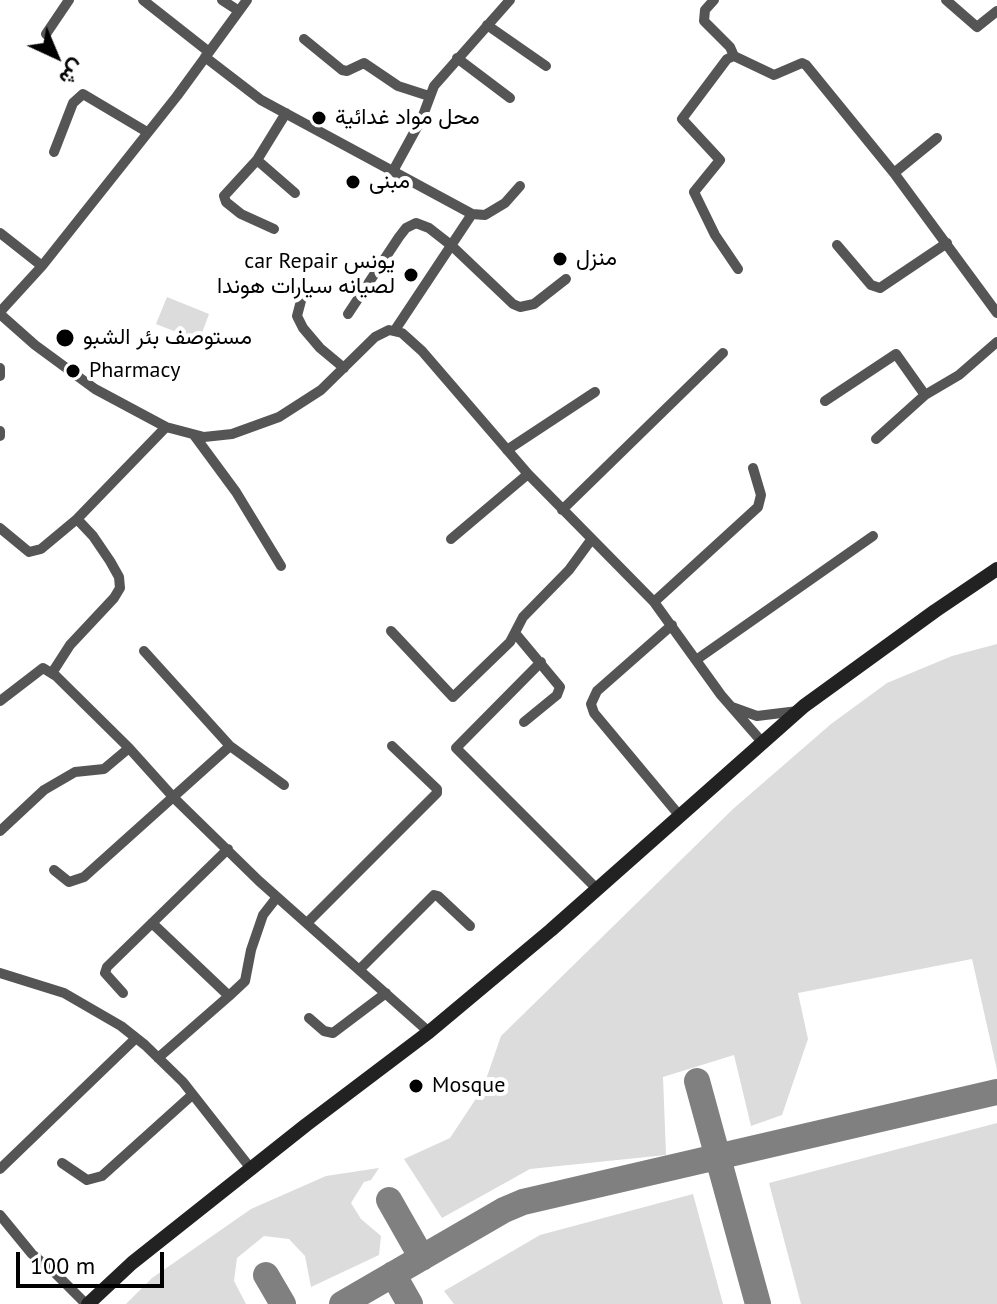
<!DOCTYPE html>
<html>
<head>
<meta charset="utf-8">
<style>
  body { margin:0 }
  #map { position:relative; width:997px; height:1304px; overflow:hidden; background:#fff; font-family:"PT Sans",Vazirmatn,sans-serif }
  canvas { display:block }
  .north { position:absolute; left:16px; top:16px; width:80px; height:80px; -webkit-text-stroke:6px #fff; paint-order:stroke; rotate:136deg; font-size:22px; font-weight:700; line-height:32px; text-align:center; color:#000 }
  .north::after { content:''; display:block; margin:auto; width:28px; height:36px; background:#000; clip-path:polygon(50% 0,100% 100%,50% 72%,0 100%) }
  .scale { position:absolute; left:16px; top:1252px; width:148px; height:36px; box-sizing:border-box; border:4px solid #000; border-top:0; padding-left:10px; font-size:24px; line-height:28px; white-space:nowrap; color:#000; -webkit-text-stroke:6px #fff; paint-order:stroke }
</style>
</head>
<body>
<div id="map">
<canvas width="997" height="1304"></canvas>
<div class="north">ش</div>
<div class="scale">100 m</div>
</div>
<script>
const ctx = document.querySelector('canvas').getContext('2d');
ctx.lineJoin = 'round';
function fillPath(path, color) {
  ctx.fillStyle = color;
  ctx.fill(path, 'evenodd');
}
function poly(rows) {
  const path = new Path2D();
  for (const r of rows) {
    path.moveTo(r[0], r[1]);
    for (let i = 2; i < r.length; i += 2) path.lineTo(r[i], r[i + 1]);
  }
  return path;
}
function trace(path, color, width, dash) {
  ctx.strokeStyle = color;
  ctx.lineWidth = width;
  ctx.lineCap = dash ? 'butt' : 'round';
  ctx.setLineDash(dash || []);
  ctx.stroke(path);
}
function write(font, color, halo, rows, align = 'center') {
  ctx.font = font + ' "PT Sans",Vazirmatn,sans-serif';
  ctx.lineWidth = 8;
  ctx.setLineDash([]);
  ctx.textBaseline = 'middle';
  ctx.strokeStyle = halo;
  ctx.fillStyle = color;
  for (const [text, x, y, turn = 0] of rows) {
    ctx.save();
    ctx.translate(x, y);
    ctx.rotate((+turn || 0) * Math.PI / 180);
    ctx.textAlign = isNaN(turn) ? turn : align;
    if (halo) ctx.strokeText(text, 0, 0);
    ctx.fillText(text, 0, 0);
    ctx.restore();
  }
}
const green = poly([
  [167,297,209,314,199,341,156,324],
  [997,644,997,1070,972,959,798,993,808,1039,782,1115,751,1126,734,1055,663,1077,666,1155,530,1169,442,1218,404,1159,450,1138,483,1088,501,1036,733,809,831,724,887,683,952,656],
  [997,1123,997,1304,801,1304,769,1183],
  [379,1168,371,1180,364,1182,351,1203,361,1219,381,1236,379,1255,311,1287,305,1256,289,1239,264,1236,237,1258,234,1281,246,1304,126,1304,152,1278,251,1209,326,1176],
  [693,1194,723,1304,454,1304,444,1291,540,1235]
]);
const taxiway = poly([
  [697,1081,758,1304],
  [389,1200,422,1258],
  [393,1274,410,1304],
  [266,1275,283,1304],
  [342,1304,504,1210,523,1202,997,1092]
]);
const minor = poly([
  [143,0,209,52],
  [222,0,239,11],
  [714,0,705,10,704,21,730,47,734,56,774,75,802,63,806,65,894,173,997,313],
  [946,0,977,27,997,11],
  [487,25,546,66],
  [46,34,69,0],
  [304,39,342,70,347,71,364,63,398,86,429,96],
  [734,56,727,59,682,119,720,160,694,192,715,235,738,269],
  [205,57,261,100,472,214,395,330],
  [457,58,510,98],
  [54,152,73,103,83,94,147,132],
  [257,160,295,193],
  [393,171,422,118,434,86,510,0],
  [894,173,937,138],
  [472,214,485,215,505,203,520,186],
  [274,229,241,214,226,202,224,196,257,160,286,113],
  [0,233,42,266],
  [837,245,871,285,880,288,947,243],
  [302,297,297,316,303,328,320,348,344,368],
  [0,312,42,266,177,96,247,0],
  [0,314,35,345,95,389,166,427,204,437,232,434,279,417,321,390,375,337,389,330,402,333,422,351,528,474,654,602,721,695,762,742],
  [348,314,399,237,406,228,416,223,429,228,452,246,513,304,520,307,534,304,566,279],
  [0,368,0,376],
  [825,401,896,354,925,395],
  [0,431,0,436],
  [194,435,236,492,281,566],
  [876,439,925,395,959,375,997,342],
  [507,450,595,392],
  [562,510,723,353],
  [0,528,29,552,41,549,77,519,166,427],
  [451,539,528,474],
  [654,602,758,507,761,495,753,468],
  [672,625,597,691,591,704,594,713,679,815],
  [391,631,453,697,510,642,523,617,569,570,591,540],
  [515,633,560,687,557,695,524,722],
  [696,660,873,536],
  [541,662,456,748,597,889],
  [52,673,70,645,114,598,120,588,119,577,110,561,93,536,77,519],
  [0,701,43,668,56,676,129,748,174,798,259,881,429,1032],
  [732,707,757,716,798,711],
  [230,746,284,785],
  [0,831,44,790,75,772,104,769,129,748],
  [54,870,69,882,84,877,230,746,144,651],
  [308,922,437,793,437,789,392,746],
  [152,923,229,996,158,1058],
  [360,969,434,895,438,896,470,926],
  [0,973,64,993,121,1026,145,1045,183,1082,252,1170],
  [123,993,105,973,107,967,228,849],
  [229,996,245,981,251,950,263,915,277,897],
  [309,1018,324,1031,333,1033,386,993],
  [62,1163,87,1180,102,1176,192,1095],
  [0,1169,136,1038],
  [0,1215,32,1254,55,1273,86,1304]
]);
const secondary = poly([
  [88,1304,132,1263,306,1125,429,1032,551,930,804,706,935,611,997,569]
]);
const markers = [
  [319,118,8,"#000"],
  [353,182,8,"#000"],
  [560,259,8,"#000"],
  [411,275,8,"#000"],
  [65,338,10,"#000"],
  [73,371,8,"#000"],
  [416,1086,8,"#000"]
];
const poiNames = [
  ["محل مواد غدائية",335,118],
  ["مبنى",369,182],
  ["منزل",576,259],
  ["car Repair يونس",395,262,"right"],
  ["لصيانه سيارات هوندا",395,287,"right"],
  ["مستوصف بئر الشبو",83,338],
  ["Pharmacy",89,371],
  ["Mosque",432,1086]
];
fillPath(green, '#dcdcdc');
trace(taxiway, '#808080', 26);
trace(minor, '#555', 10);
trace(secondary, '#222', 14);
for (const [x, y, r, color] of markers) {
  const dot = new Path2D();
  dot.arc(x, y, r, 0, 2 * Math.PI);
  ctx.fillStyle = color;
  ctx.fill(dot);
  trace(dot, '#fff', 3);
}
write('22px', '#000', '#fff', poiNames, 'left');
</script>
</body>
</html>
